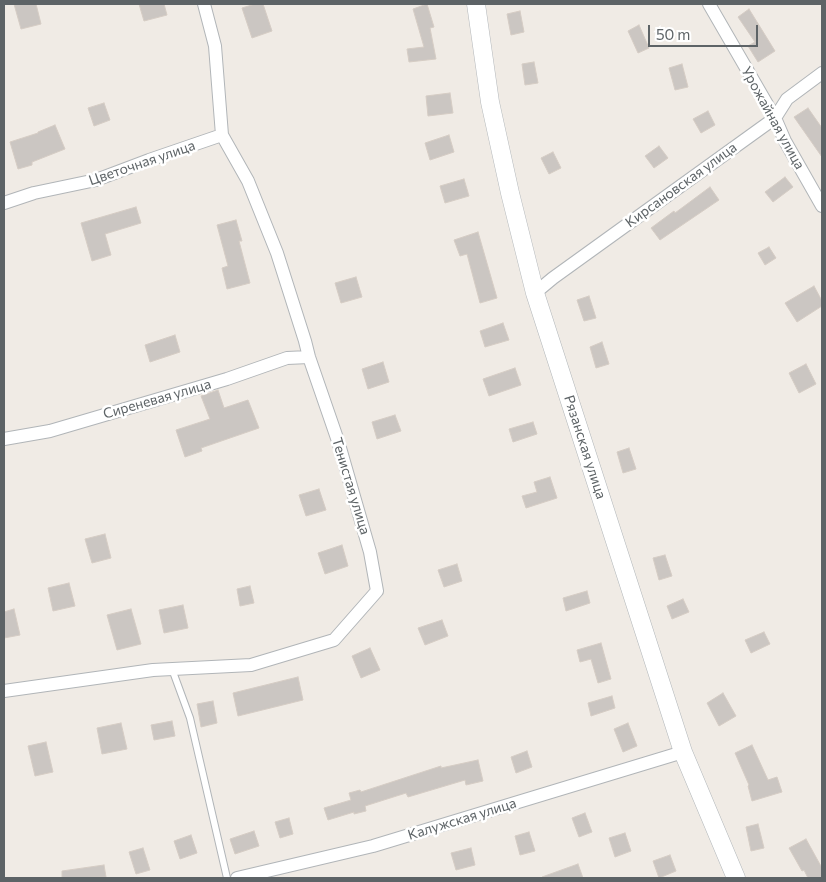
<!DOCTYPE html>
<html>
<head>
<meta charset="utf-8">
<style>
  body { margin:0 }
  #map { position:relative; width:826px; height:882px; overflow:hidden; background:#f0ebe5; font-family:Commissioner,sans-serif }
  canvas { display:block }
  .frame { position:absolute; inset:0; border:5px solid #5d6366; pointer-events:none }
  .scale { position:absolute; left:648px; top:25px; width:110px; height:22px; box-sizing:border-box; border:2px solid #5d6366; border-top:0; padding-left:6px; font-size:15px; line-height:18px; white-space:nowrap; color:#5d6366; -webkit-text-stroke:4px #fff; paint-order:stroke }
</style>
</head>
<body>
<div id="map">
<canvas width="826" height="882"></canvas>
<div class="frame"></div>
<div class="scale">50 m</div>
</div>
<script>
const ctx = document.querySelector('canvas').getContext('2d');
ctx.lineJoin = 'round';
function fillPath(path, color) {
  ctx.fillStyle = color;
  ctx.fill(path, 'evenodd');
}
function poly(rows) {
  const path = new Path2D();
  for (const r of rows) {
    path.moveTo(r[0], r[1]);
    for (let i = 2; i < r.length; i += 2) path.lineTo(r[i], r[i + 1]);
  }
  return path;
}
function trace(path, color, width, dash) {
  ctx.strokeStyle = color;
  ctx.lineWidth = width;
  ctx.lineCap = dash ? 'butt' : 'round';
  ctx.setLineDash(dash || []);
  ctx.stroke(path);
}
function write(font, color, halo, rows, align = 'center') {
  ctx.font = font + ' Commissioner,sans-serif';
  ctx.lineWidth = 5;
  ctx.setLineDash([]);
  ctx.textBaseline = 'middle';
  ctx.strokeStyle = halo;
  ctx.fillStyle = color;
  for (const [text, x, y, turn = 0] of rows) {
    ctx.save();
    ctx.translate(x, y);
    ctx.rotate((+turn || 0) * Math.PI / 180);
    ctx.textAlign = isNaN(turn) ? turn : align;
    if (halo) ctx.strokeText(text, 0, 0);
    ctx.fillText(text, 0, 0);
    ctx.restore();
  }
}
const building = poly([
  [14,4,36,4,41,24,21,29,14,4],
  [139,4,164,4,167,15,144,21,139,4],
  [255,4,263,4,272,31,252,38,242,8,255,4],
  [427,4,434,27,430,28,436,59,409,62,407,49,424,47,413,9,427,4],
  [749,9,775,51,758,62,748,46,755,42,738,17,749,9],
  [520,11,524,32,511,35,507,14,520,11],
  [639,25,649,48,638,53,628,31,639,25],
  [534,62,538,83,525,85,522,64,534,62],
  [682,64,688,87,675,90,669,68,682,64],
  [450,93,453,113,428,116,426,96,450,93],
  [104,103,110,120,94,126,88,108,104,103],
  [808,108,822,128,822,157,794,117,808,108],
  [708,111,715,125,701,133,693,119,708,111],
  [55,125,65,149,32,162,32,165,18,169,10,142,38,133,38,132,55,125],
  [449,135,454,152,430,160,425,143,449,135],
  [659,146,668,158,654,168,645,156,659,146],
  [553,152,561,168,549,174,541,158,553,152],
  [785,177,793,187,773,202,765,192,785,177],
  [464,179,469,196,445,203,440,186,464,179],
  [710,187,719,200,660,240,651,228,674,211,675,213,710,187],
  [136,207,141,223,105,234,111,255,92,261,81,223,136,207],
  [236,220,242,241,239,241,250,283,227,289,222,268,228,266,217,225,236,220],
  [478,232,497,298,480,303,467,254,460,256,454,240,478,232],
  [769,247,776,258,765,265,758,253,769,247],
  [356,277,362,297,341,303,335,283,356,277],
  [814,286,822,301,822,306,797,322,785,303,814,286],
  [589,296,596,318,584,321,577,300,589,296],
  [503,323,509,340,485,347,480,331,503,323],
  [175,335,180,352,150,362,145,345,175,335],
  [602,342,609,364,596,368,590,347,602,342],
  [383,362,389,382,368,389,362,369,383,362],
  [806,364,816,384,799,393,789,373,806,364],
  [515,368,521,385,489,396,483,379,515,368],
  [218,390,224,408,248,400,259,428,201,448,202,451,185,457,176,430,210,419,201,396,218,390],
  [395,415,401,431,377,439,372,422,395,415],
  [533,422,537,434,513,442,509,429,533,422],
  [629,448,636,469,623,473,617,452,629,448],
  [550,477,557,498,526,508,522,496,537,492,534,482,550,477],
  [319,489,326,510,306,516,299,495,319,489],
  [105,534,111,558,92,563,85,539,105,534],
  [342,545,348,566,325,574,318,553,342,545],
  [665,555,672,576,659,580,653,558,665,555],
  [457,564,462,581,444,587,438,570,457,564],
  [69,583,75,606,53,611,48,588,69,583],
  [250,586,254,603,240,606,237,589,250,586],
  [587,591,590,603,566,611,563,598,587,591],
  [683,599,689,612,672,619,667,606,683,599],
  [183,605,188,628,164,633,159,610,183,605],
  [14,609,20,635,4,638,4,612,14,609],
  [131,609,141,644,117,650,107,615,131,609],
  [442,620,448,636,425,645,418,628,442,620],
  [764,632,770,644,751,653,745,640,764,632],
  [601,643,611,679,598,683,591,659,580,662,577,650,601,643],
  [370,648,380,670,361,678,352,656,370,648],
  [298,677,303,700,238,716,233,693,298,677],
  [723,693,736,716,719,726,707,703,723,693],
  [612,696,615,708,591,716,588,703,612,696],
  [213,701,217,723,201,727,197,704,213,701],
  [172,721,175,736,154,740,151,725,172,721],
  [121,723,127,749,102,754,97,728,121,723],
  [628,723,637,746,623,752,614,729,628,723],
  [46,742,53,772,35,776,28,746,46,742],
  [752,745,768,780,777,777,782,792,752,801,748,786,749,785,735,753,752,745],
  [527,751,532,767,516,773,511,757,527,751],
  [478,760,483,781,466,785,465,780,408,797,406,793,365,806,366,811,354,814,354,812,328,820,324,808,351,800,349,793,360,790,361,792,441,766,441,768,478,760],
  [585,813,592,832,579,837,572,818,585,813],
  [289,818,293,834,280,838,275,822,289,818],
  [758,824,764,848,751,851,746,827,758,824],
  [254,831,259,846,235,854,230,839,254,831],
  [529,832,535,851,520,855,515,836,529,832],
  [625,833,631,851,615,857,609,838,625,833],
  [191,835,197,853,180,859,174,841,191,835],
  [806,839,822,868,822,878,808,878,804,870,802,871,789,848,806,839],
  [143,848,150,870,136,874,129,852,143,848],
  [471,848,475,865,456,870,451,853,471,848],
  [670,855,676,871,659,878,653,861,670,855],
  [578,864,583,878,543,878,542,877,578,864],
  [104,865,106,877,62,878,62,871,104,865]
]);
const service = poly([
  [172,669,190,718,227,878]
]);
const minor = poly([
  [709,4,775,118,785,141,822,206],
  [4,203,34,193,96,180,149,160,222,135],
  [535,293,553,278,775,118,787,99,822,73],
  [4,439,50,431,227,379,287,358,309,357],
  [4,691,153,670,251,665,334,640,377,591,370,552,338,441,309,357,305,341,277,253,248,181,222,135,215,46,204,4],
  [237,878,373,846,683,752]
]);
const secondary = poly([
  [476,4,490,102,510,193,535,293,683,752,736,878]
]);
const streetNames = [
  ["Урожайная улица",773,118,61],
  ["Цветочная улица",142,163,-19],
  ["Кирсановская улица",681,185,-36],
  ["Сиреневая улица",157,399,-16],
  ["Рязанская улица",585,447,72],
  ["Тенистая улица",351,486,73],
  ["Калужская улица",462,819,-17]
];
fillPath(building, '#cbc6c2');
trace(building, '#d5ccc4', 1);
trace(service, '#b1b5b8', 8);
trace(minor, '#b1b5b8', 14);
trace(secondary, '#b2b7ba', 19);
trace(service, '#fff', 6);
trace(minor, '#fff', 12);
trace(secondary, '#fff', 18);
write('14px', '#5d6366', '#fff', streetNames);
</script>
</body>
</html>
